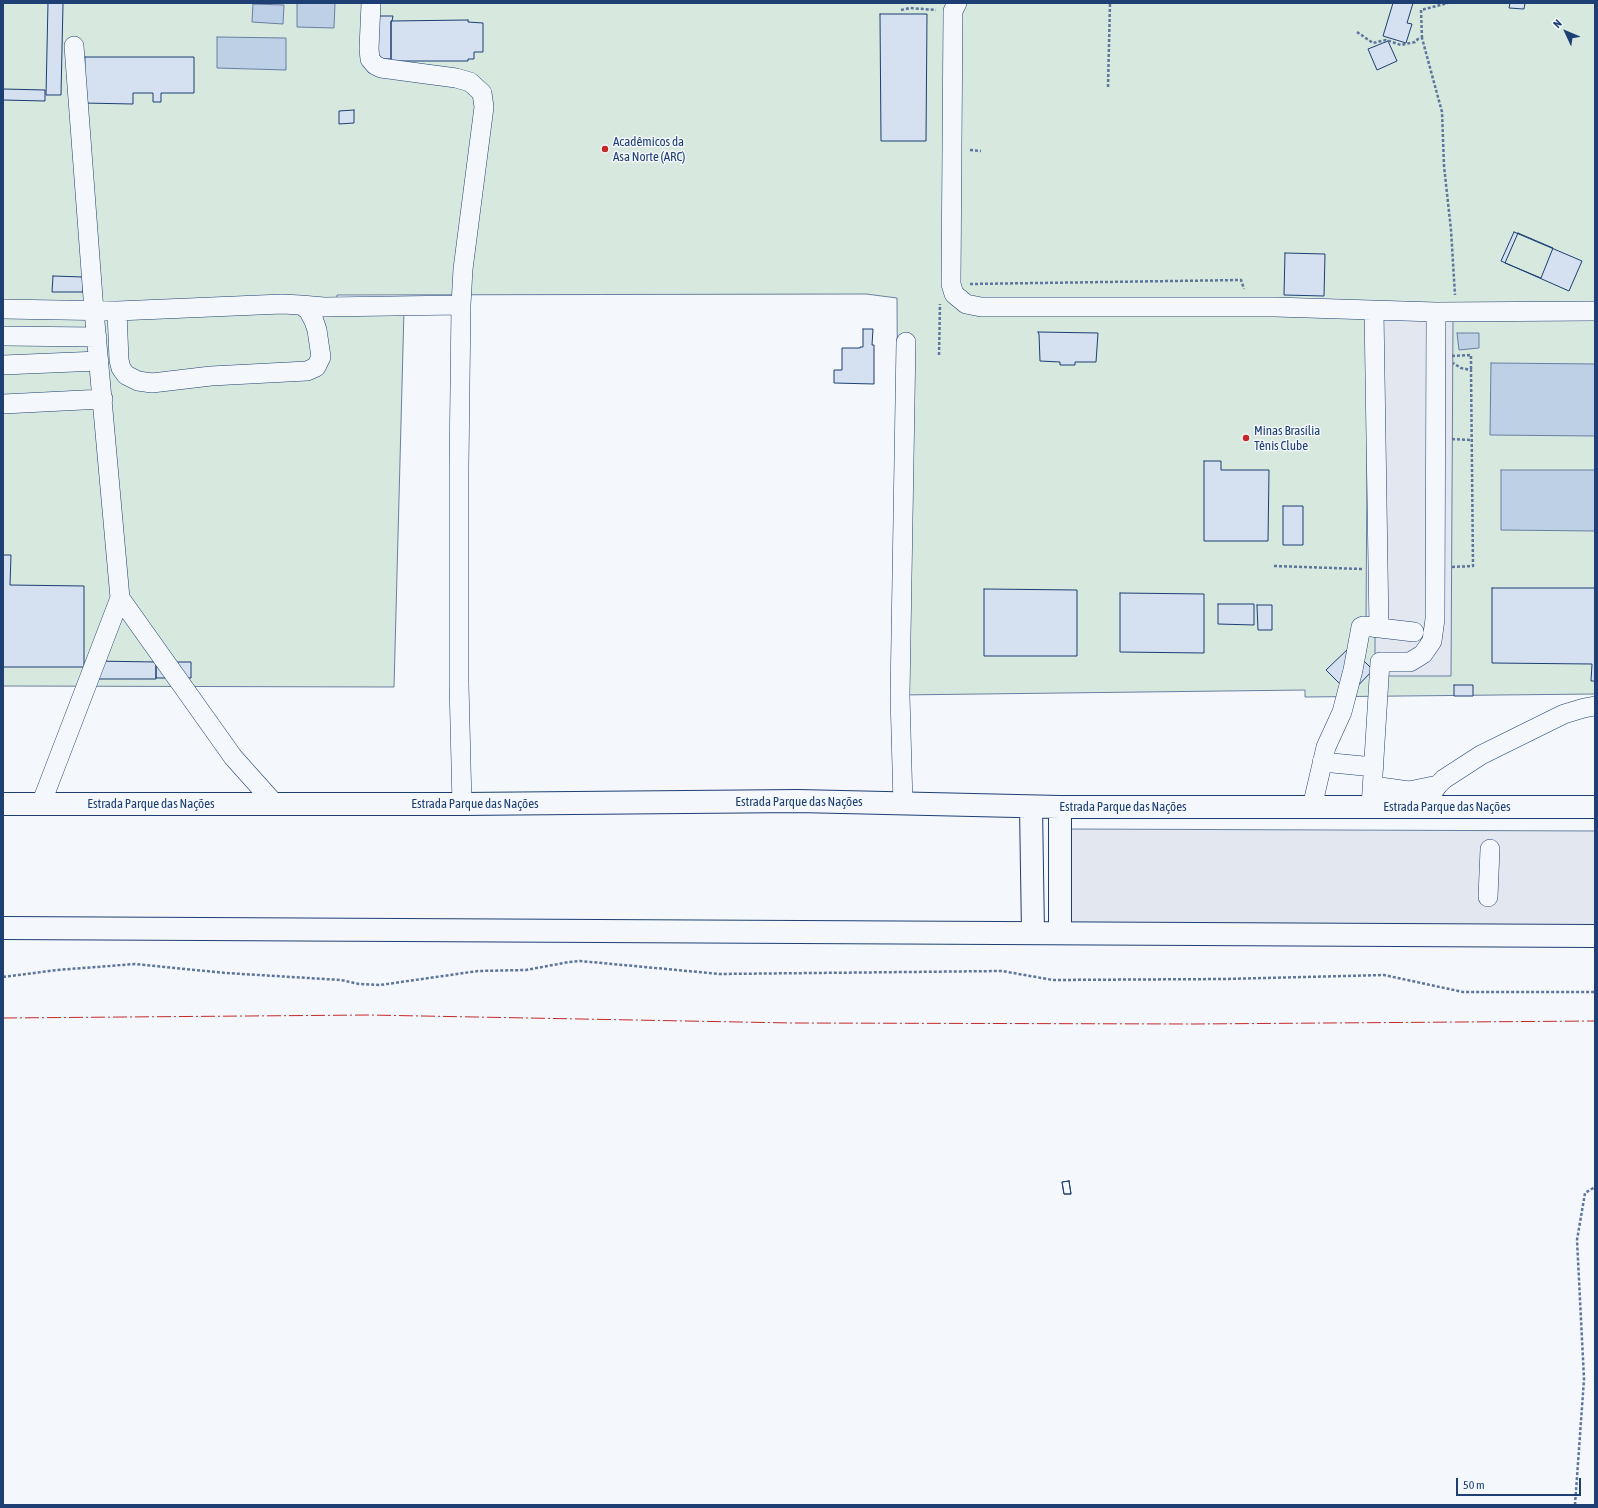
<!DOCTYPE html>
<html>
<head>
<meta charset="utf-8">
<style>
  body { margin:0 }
  #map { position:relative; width:1598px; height:1508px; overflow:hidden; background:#f4f7fb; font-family:"Asap Condensed",sans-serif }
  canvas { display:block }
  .frame { position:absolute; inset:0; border:4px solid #1d3f73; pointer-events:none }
  .north { position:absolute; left:1546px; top:12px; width:40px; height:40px; -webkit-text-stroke:3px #f4f7fb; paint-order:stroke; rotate:314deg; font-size:11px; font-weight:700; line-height:16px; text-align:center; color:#1d3f73 }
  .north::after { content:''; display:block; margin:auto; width:14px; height:18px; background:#1d3f73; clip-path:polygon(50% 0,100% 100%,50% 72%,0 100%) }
  .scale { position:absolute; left:1456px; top:1478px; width:125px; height:18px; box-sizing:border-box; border:2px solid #1d3f73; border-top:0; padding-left:5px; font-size:12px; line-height:14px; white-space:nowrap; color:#1d3f73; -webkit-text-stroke:3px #f4f7fb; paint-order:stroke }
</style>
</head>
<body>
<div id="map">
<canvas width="1598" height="1508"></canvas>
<div class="frame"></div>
<div class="north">N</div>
<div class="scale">50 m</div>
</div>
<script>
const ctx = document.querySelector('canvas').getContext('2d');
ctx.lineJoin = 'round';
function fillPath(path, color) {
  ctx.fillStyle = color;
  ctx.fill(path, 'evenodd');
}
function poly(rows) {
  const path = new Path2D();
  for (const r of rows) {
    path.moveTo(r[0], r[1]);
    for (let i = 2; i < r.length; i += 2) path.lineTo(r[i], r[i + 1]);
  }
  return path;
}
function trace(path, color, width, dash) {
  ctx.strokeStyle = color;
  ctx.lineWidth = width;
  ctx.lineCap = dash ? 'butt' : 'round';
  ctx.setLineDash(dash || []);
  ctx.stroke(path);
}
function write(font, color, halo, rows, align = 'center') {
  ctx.font = font + ' "Asap Condensed",sans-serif';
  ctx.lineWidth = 3;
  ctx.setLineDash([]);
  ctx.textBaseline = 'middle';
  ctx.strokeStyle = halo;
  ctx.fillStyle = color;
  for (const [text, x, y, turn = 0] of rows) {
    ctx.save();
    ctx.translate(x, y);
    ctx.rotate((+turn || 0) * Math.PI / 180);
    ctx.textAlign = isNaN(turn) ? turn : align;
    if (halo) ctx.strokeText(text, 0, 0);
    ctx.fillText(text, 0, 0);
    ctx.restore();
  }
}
const green = poly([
  [3,3,1595,3,1595,694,1305,697,1305,690,899,695,897,298,866,294,337,295,337,313,404,310,394,687,3,686,3,3]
]);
const parking = poly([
  [1368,318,1453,318,1451,676,1375,676,1375,620,1366,620,1368,318],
  [1065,829,1595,831,1595,928,1063,925,1065,829]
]);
const water = poly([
  [297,3,335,3,334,28,297,27,297,3],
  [253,4,284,5,283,24,252,22,253,4],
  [217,37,286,38,286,70,217,68,217,37],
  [1457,333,1479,333,1479,348,1459,350,1457,333],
  [1491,363,1595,364,1595,436,1490,435,1491,363],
  [1501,470,1595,470,1595,531,1501,530,1501,470]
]);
const building = poly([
  [48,3,63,3,61,95,46,95,48,3],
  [1393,3,1413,3,1407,23,1412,24,1406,43,1383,36,1393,3],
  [1510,3,1525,3,1524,9,1509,8,1510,3],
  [880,14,927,14,926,141,881,141,880,14],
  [377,16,393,16,392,21,391,21,391,59,377,59,377,16],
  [468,20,468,22,483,23,483,52,474,52,474,59,468,59,468,61,391,61,391,21,468,20],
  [1388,41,1397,61,1377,70,1368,49,1388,41],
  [85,57,194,57,194,93,161,93,161,102,153,102,153,93,133,93,133,104,83,103,85,57],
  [3,89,45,90,45,101,3,100,3,89],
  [354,110,354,123,339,124,339,111,354,110],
  [1514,232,1582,261,1569,291,1501,261,1514,232],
  [1518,233,1553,248,1541,278,1505,263,1518,233],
  [1285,253,1325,254,1324,296,1284,295,1285,253],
  [53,276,83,277,83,292,52,292,53,276],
  [863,329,873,329,872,345,874,345,874,384,834,383,834,370,842,370,842,348,860,348,860,347,863,347,863,329],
  [1038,332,1098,333,1096,362,1075,362,1075,365,1060,365,1060,362,1040,361,1039,334,1038,332],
  [1204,461,1221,461,1221,470,1269,470,1268,541,1204,541,1204,461],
  [1283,506,1303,506,1303,545,1283,545,1283,506],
  [3,555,11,555,10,585,84,586,84,667,3,667,3,555],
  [1492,588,1595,588,1595,681,1591,681,1592,664,1492,663,1492,588],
  [984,589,1077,590,1077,656,984,656,984,589],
  [1120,593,1204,594,1204,653,1120,652,1120,593],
  [1218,604,1254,604,1254,625,1218,624,1218,604],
  [1257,605,1272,605,1272,630,1258,630,1257,605],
  [1350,647,1373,670,1350,694,1326,670,1350,647],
  [92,661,156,662,156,679,92,679,92,661],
  [156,662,191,662,191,678,156,678,156,662],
  [1454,685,1473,685,1473,696,1454,696,1454,685],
  [1069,1181,1071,1194,1064,1194,1062,1182,1069,1181],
  [1069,1181,1071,1194,1064,1194,1062,1182,1069,1181]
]);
const path = poly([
  [901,10,910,8,936,10],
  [1357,32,1373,43,1386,40,1401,45,1415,42,1418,39,1422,38,1442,112,1444,166,1451,230,1455,295],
  [1422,38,1421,10,1448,3],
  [1108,87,1110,3],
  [970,150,981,151],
  [970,284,1241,280,1244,289],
  [939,355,940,304],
  [1452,356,1471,355,1471,370],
  [1452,439,1472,440],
  [1274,566,1362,569],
  [1452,567,1473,566,1471,370,1461,368,1453,363],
  [3,977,57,970,135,964,226,973,341,980,359,984,380,985,478,971,526,970,569,962,580,961,720,974,1002,971,1053,980,1225,979,1384,975,1463,992,1595,992],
  [1575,1505,1584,1379,1577,1240,1585,1193,1595,1187]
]);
const minor = poly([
  [371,3,369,49,370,59,375,65,381,68,456,78,470,82,482,93,484,107,463,269,461,305,459,467,459,684,462,804],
  [957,3,953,11,951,284,954,294,966,304,981,307,1275,307,1436,312,1595,311],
  [301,305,324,307,461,305],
  [3,309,117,311,282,304,301,305,308,310,314,321,317,330,321,357,316,367,307,371,211,376,152,383,138,381,126,375,121,368,119,360,117,311],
  [1374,311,1379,628],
  [3,336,97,337],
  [3,365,99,361],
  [3,404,103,399],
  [120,598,233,757,275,804],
  [1322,762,1374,767],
  [1373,786,1409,791,1438,785],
  [41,804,120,598,94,311,74,46],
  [903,804,900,695,906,342],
  [1312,807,1326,747,1342,712,1353,670,1361,627,1363,626,1414,632],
  [1371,807,1380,662,1410,662,1423,654,1432,641,1435,619,1436,312],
  [1422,807,1438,785,1444,779,1481,755,1564,714,1584,708,1595,706],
  [1488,897,1490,849]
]);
const highway = poly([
  [3,804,462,804,798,801,1060,807,1595,807],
  [1031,807,1033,933],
  [1060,807,1060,933],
  [3,928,1595,936]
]);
const power = poly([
  [3,1018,369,1015,792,1023,1194,1024,1595,1021]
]);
const markers = [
  [605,149,4,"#c62828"],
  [1246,438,4,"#c62828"]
];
const poiNames = [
  ["Acadêmicos da",613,142],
  ["Asa Norte (ARC)",613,157],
  ["Minas Brasília",1254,431],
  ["Tênis Clube",1254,446]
];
const streetNames = [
  ["Estrada Parque das Nações",799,802],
  ["Estrada Parque das Nações",151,804],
  ["Estrada Parque das Nações",475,804],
  ["Estrada Parque das Nações",1123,807],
  ["Estrada Parque das Nações",1447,807]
];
fillPath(green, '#d7e8df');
trace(green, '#687fa3', 1);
fillPath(parking, '#e3e8f0');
trace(parking, '#687fa3', 1);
fillPath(water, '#bed0e5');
trace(water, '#687fa3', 1);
fillPath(building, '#d5e0f0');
trace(building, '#1d3f73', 1);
trace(minor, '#1d3f73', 20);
trace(highway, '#1d3f73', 24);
trace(path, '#5e769c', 2.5, [3, 2]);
trace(minor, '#f4f7fb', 19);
trace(highway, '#f4f7fb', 22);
trace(power, '#c62828', 1, [14, 3, 2, 3]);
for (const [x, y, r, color] of markers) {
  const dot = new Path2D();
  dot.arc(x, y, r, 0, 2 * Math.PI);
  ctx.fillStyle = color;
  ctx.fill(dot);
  trace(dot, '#f4f7fb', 1.5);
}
write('13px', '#1d3f73', '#f4f7fb', poiNames, 'left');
write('13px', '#1d3f73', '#f4f7fb', streetNames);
</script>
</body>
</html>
